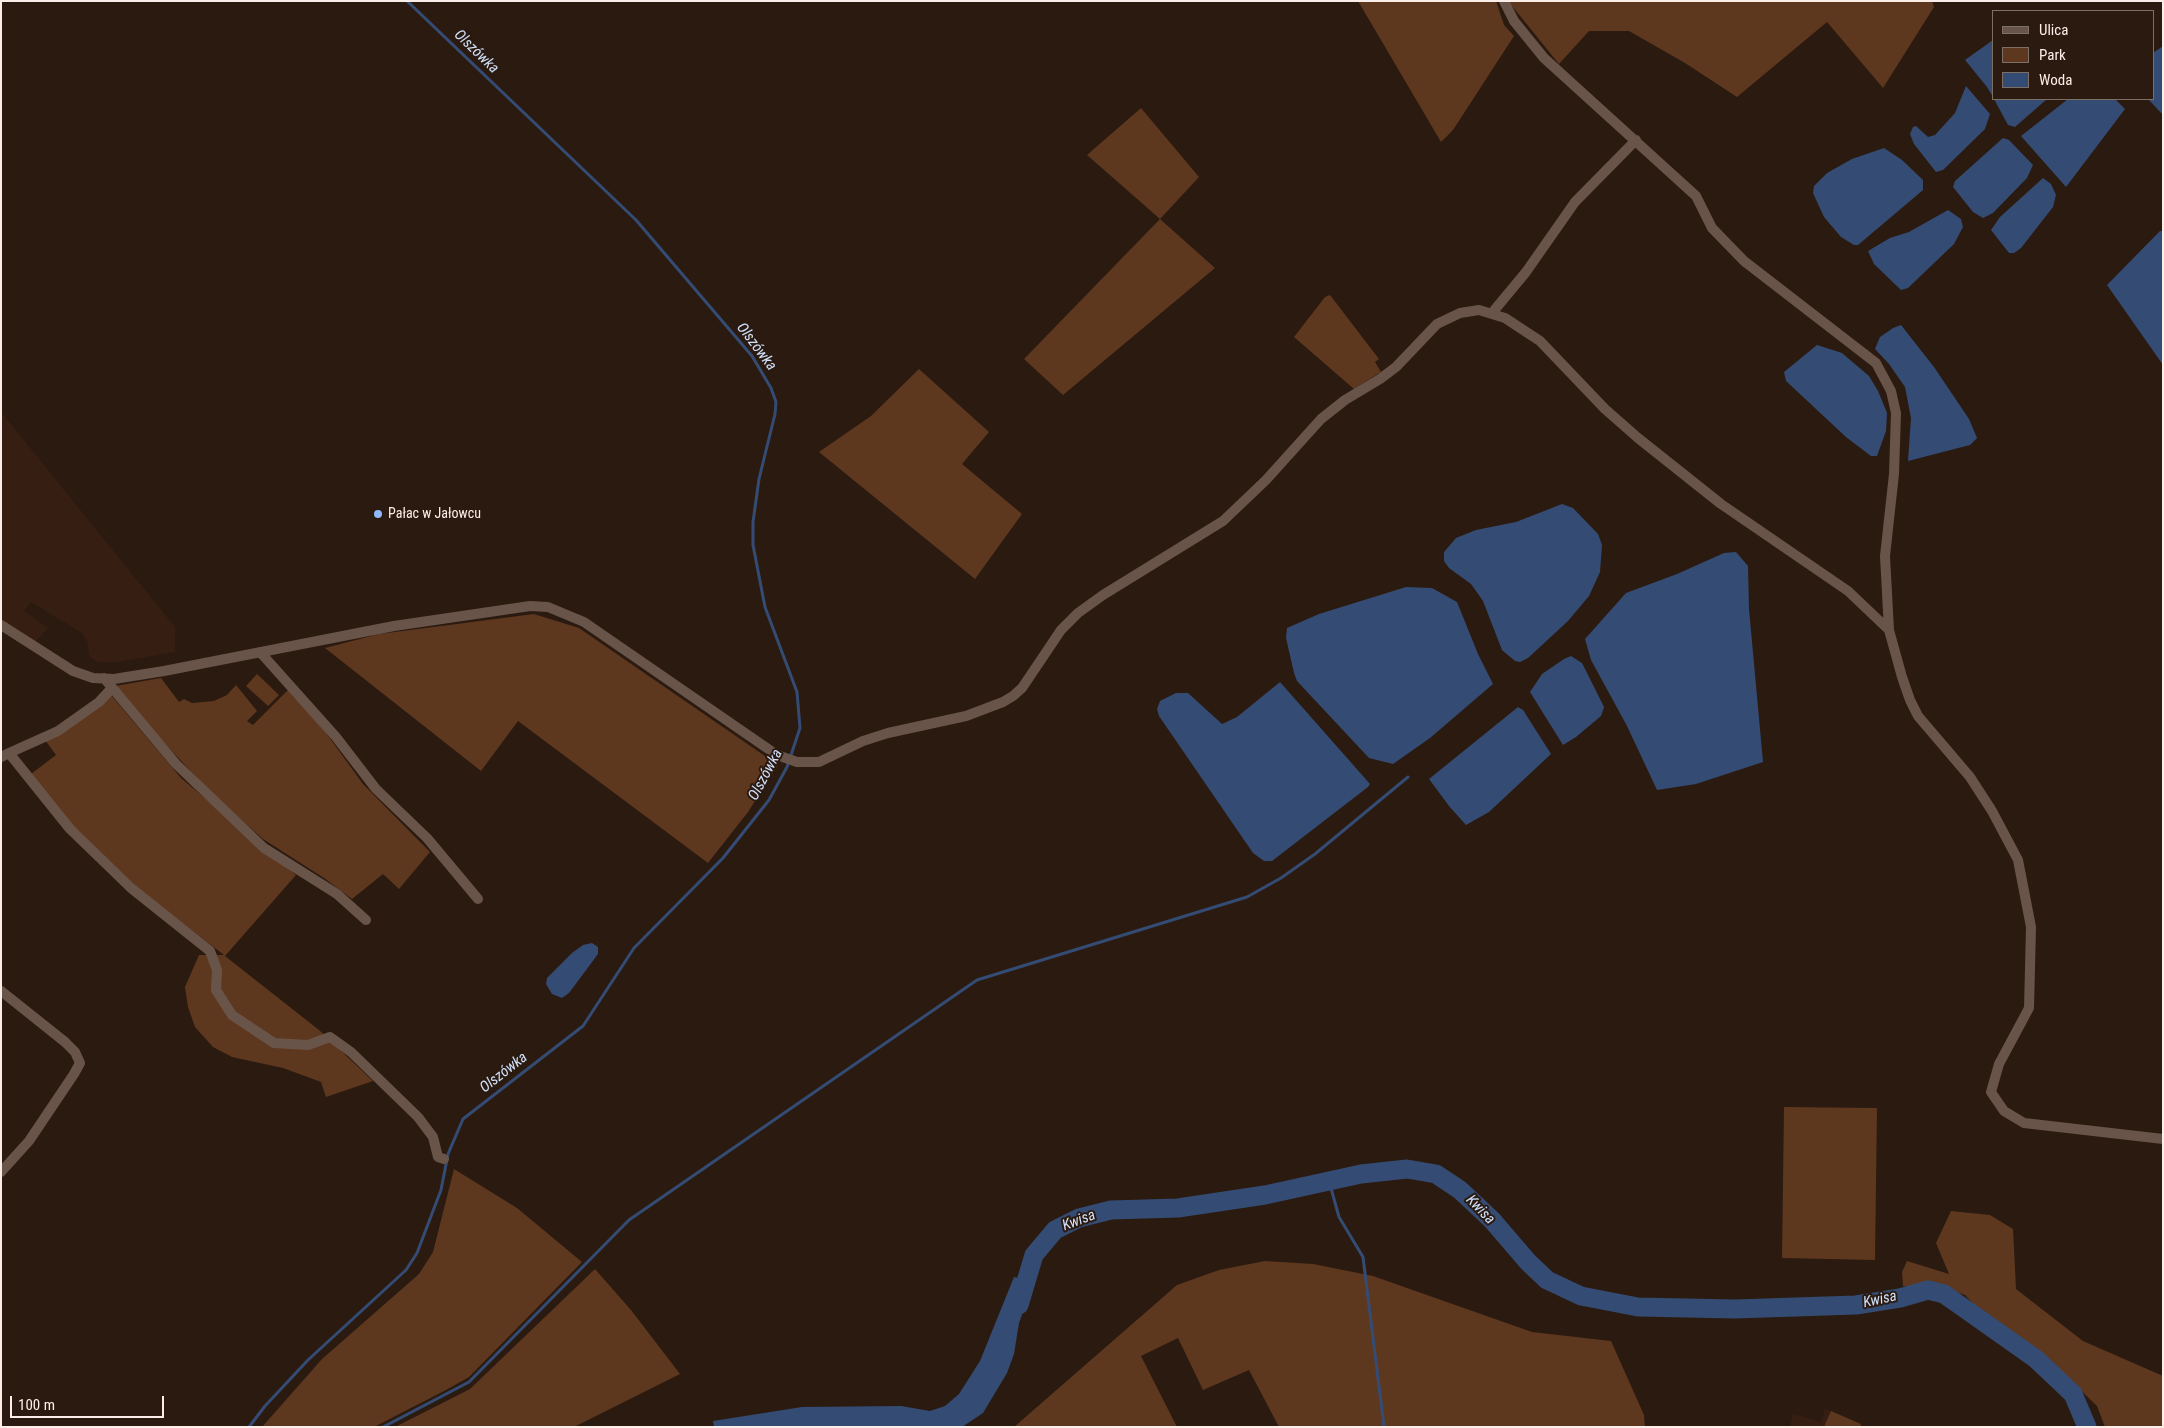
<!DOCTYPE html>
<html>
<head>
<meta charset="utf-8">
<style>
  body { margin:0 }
  #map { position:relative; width:2164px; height:1428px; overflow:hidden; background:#2b1a10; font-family:"Roboto Condensed",sans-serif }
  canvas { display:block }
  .frame { position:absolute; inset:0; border:2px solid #fbeee8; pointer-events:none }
  .legend { position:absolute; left:1992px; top:10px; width:162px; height:90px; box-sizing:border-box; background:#2b1a10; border:1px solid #7e6f66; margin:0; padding:6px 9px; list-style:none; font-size:15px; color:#fbeee8 }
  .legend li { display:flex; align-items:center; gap:10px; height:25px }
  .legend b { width:25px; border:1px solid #7e6f66 }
  .scale { position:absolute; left:10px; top:1396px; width:154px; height:22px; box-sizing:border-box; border:2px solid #fbeee8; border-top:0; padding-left:6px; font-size:15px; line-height:18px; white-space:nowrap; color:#fbeee8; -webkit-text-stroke:4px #2b1a10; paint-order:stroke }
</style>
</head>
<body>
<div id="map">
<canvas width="2164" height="1428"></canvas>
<div class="frame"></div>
<ul class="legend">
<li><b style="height:6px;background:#695449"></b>Ulica</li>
<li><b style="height:14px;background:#5e371f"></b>Park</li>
<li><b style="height:14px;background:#344c74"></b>Woda</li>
</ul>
<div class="scale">100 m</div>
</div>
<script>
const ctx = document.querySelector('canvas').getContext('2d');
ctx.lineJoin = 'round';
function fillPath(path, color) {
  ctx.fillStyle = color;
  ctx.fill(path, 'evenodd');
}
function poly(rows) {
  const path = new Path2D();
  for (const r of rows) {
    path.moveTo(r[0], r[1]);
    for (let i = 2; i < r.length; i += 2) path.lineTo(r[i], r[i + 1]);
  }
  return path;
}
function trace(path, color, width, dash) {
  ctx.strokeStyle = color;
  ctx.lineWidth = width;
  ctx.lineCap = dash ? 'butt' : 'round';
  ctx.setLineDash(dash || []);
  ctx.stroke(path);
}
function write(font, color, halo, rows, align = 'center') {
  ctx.font = font + ' "Roboto Condensed",sans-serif';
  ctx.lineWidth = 4;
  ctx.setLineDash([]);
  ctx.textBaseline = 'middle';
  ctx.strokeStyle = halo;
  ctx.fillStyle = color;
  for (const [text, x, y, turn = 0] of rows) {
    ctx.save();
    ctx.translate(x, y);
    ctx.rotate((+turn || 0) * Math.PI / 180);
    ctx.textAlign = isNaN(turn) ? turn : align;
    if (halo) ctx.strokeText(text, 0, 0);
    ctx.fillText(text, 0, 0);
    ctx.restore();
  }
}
const built = poly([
  [1,412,175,627,175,652,117,662,99,662,92,659,89,655,87,641,82,633,31,602,24,611,48,628,34,643,1,621],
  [1825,1409,1831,1411,1866,1427,1790,1427,1793,1414,1821,1422]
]);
const green = poly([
  [1358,1,1496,1,1504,25,1514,36,1453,130,1441,142],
  [1508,1,1932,1,1934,7,1883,88,1827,22,1737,97,1685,63,1629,31,1589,31,1559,64],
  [1141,108,1199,177,1160,219,1215,268,1063,395,1024,359,1160,219,1087,155],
  [1330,295,1379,359,1375,362,1381,372,1354,389,1294,337,1325,297],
  [919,369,989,432,962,464,1022,514,975,579,819,452,871,416],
  [534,614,579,628,778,765,748,812,708,863,518,721,481,771,325,648,379,634],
  [257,674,279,695,268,706,246,686],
  [161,678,179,702,184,699,192,703,214,701,227,695,236,685,257,711,247,721,253,725,288,690,321,726,363,784,430,852,399,889,383,874,352,899,324,878,263,839,212,794,158,736,115,686],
  [111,695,181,778,296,875,225,956,319,1030,373,1081,326,1097,321,1082,283,1068,232,1057,213,1047,195,1027,188,1007,185,987,199,955,224,955,140,890,73,827,31,774,56,755,45,740],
  [1784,1107,1877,1108,1875,1260,1782,1258],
  [454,1169,517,1208,582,1262,469,1377,446,1390,374,1427,262,1427,322,1359,419,1274,433,1252],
  [1951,1211,1990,1215,2013,1229,2016,1289,2083,1341,2163,1376,2163,1427,2105,1427,2097,1406,2070,1380,1995,1321,1993,1324,1965,1295,1945,1288,1903,1286,1902,1272,1907,1261,1949,1274,1936,1243],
  [1265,1261,1313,1264,1373,1276,1532,1332,1611,1341,1644,1415,1645,1427,1279,1427,1249,1370,1203,1390,1178,1338,1141,1356,1177,1427,1014,1427,1177,1285,1219,1270],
  [595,1269,631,1310,680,1374,574,1427,395,1427,470,1389],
  [1831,1411,1861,1424,1860,1427,1824,1427]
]);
const water = poly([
  [1993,40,1993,97,1987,87,1965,60],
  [2163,46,2163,115,2148,99,2153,99,2153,53],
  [1966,86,1990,114,1985,129,1943,170,1936,172,1914,144,1910,134,1913,127,1916,126,1928,137,1935,135,1955,113],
  [1994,99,2047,99,2015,127,2008,125],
  [2068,99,2115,99,2125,109,2066,187,2021,136],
  [2003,138,2009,140,2033,165,2027,178,1993,213,1983,218,1973,212,1953,187,1955,181],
  [1884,148,1902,160,1923,180,1923,190,1858,245,1854,245,1841,237,1824,217,1813,193,1814,186,1827,173,1852,159],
  [2043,178,2051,184,2056,195,2053,207,2021,248,2014,253,2009,253,1991,230,2000,217],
  [1948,210,1961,219,1963,227,1954,244,1908,288,1901,290,1874,264,1868,251,1890,238,1909,232],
  [2160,231,2163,231,2163,365,2107,285],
  [1901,325,1934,367,1969,419,1977,438,1970,445,1908,461,1911,418,1905,387,1889,364,1875,349,1880,337,1893,328],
  [1817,345,1842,353,1869,376,1878,391,1887,413,1886,431,1877,456,1871,456,1846,437,1786,381,1784,372],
  [1562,504,1573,508,1598,534,1602,545,1600,572,1589,596,1568,621,1528,658,1520,662,1515,661,1502,650,1483,601,1471,584,1449,568,1444,561,1444,552,1456,538,1476,530,1516,522],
  [1736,552,1748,566,1749,609,1763,762,1696,784,1657,790,1627,726,1591,660,1585,639,1626,593,1677,574,1724,553],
  [1406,587,1432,588,1457,602,1478,654,1493,684,1430,738,1393,764,1369,758,1297,681,1294,673,1286,638,1287,628,1319,614],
  [1571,656,1582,663,1604,707,1601,716,1576,737,1563,745,1530,692,1542,674,1564,659],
  [1280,682,1370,784,1368,787,1272,861,1264,861,1253,853,1159,716,1157,709,1160,701,1176,693,1188,693,1222,724,1237,717],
  [1518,707,1523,710,1551,754,1489,812,1466,825,1449,806,1429,779],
  [592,943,598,947,598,954,569,993,562,998,552,994,546,984,547,978,572,953,583,945],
  [1014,1277,1034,1282,1019,1323,1014,1354,1007,1373,983,1413,962,1427,714,1427,713,1421,802,1407,901,1406,930,1411,945,1406,959,1394,980,1361]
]);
const stream = poly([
  [1329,1181,1339,1217,1363,1257,1384,1427],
  [249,1427,265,1406,308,1360,406,1270,417,1253,441,1190,448,1154,463,1119,583,1026,634,948,723,858,769,800,787,767,800,728,797,692,765,607,753,545,753,522,759,479,775,414,776,402,771,388,752,356,636,220,407,1],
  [383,1427,469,1382,629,1220,977,980,1247,897,1281,878,1315,854,1408,777]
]);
const river = poly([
  [1019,1305,1034,1255,1055,1230,1079,1218,1111,1210,1178,1208,1265,1195,1361,1174,1407,1169,1436,1174,1460,1190,1492,1220,1528,1262,1547,1280,1581,1296,1638,1307,1735,1309,1856,1305,1900,1298,1928,1290,1944,1294,2036,1359,2073,1394,2087,1427]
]);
const street = poly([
  [1504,1,1514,21,1544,58,1696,196,1712,228,1744,261,1876,363,1891,391,1896,413,1894,474,1885,556,1889,630,1902,677,1910,700,1918,716,1970,777,1992,811,2018,860,2031,927,2029,1008,1999,1064,1991,1092,2004,1111,2024,1123,2163,1139],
  [1492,313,1526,272,1575,202,1636,140],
  [1,625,73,671,93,678,114,679,164,671,394,626,530,606,548,607,584,622,777,755,797,762,819,762,863,741,888,733,966,716,1003,702,1013,696,1022,688,1061,630,1078,613,1103,595,1223,521,1266,480,1321,419,1345,400,1380,379,1396,367,1437,324,1460,313,1479,310,1505,318,1540,341,1605,409,1638,438,1721,504,1848,591,1889,630],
  [260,652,336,737,376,789,427,838,478,899],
  [104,678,176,764,264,848,337,894,366,920],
  [9,753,58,731,99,702,112,688],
  [1,757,9,753,70,829,131,888,210,951,217,970,216,990,232,1015,274,1043,308,1045,330,1037,351,1052,418,1117,433,1137,438,1157,444,1159],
  [1,991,65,1042,75,1052,80,1063,74,1074,29,1141,1,1172]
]);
const markers = [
  [378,514,5,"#8fb8fd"]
];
const poiNames = [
  ["Pałac w Jałowcu",388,514]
];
const waterNames = [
  ["Olszówka",476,52,44],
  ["Olszówka",756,347,53],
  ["Olszówka",766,775,-62],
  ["Olszówka",504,1073,-38],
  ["Kwisa",1480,1210,46],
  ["Kwisa",1079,1221,-21],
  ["Kwisa",1880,1300,-12]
];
fillPath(built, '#361f12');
fillPath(green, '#5e371f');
fillPath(water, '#344c74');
trace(stream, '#344c74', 3);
trace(river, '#344c74', 19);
trace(street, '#695449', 10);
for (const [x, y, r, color] of markers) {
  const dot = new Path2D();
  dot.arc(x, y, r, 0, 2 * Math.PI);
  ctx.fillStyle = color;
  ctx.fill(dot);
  trace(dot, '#2b1a10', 2);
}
write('14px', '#fbeee8', '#2b1a10', poiNames, 'left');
write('italic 15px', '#d0e1fc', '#2b1a10', waterNames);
</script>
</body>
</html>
